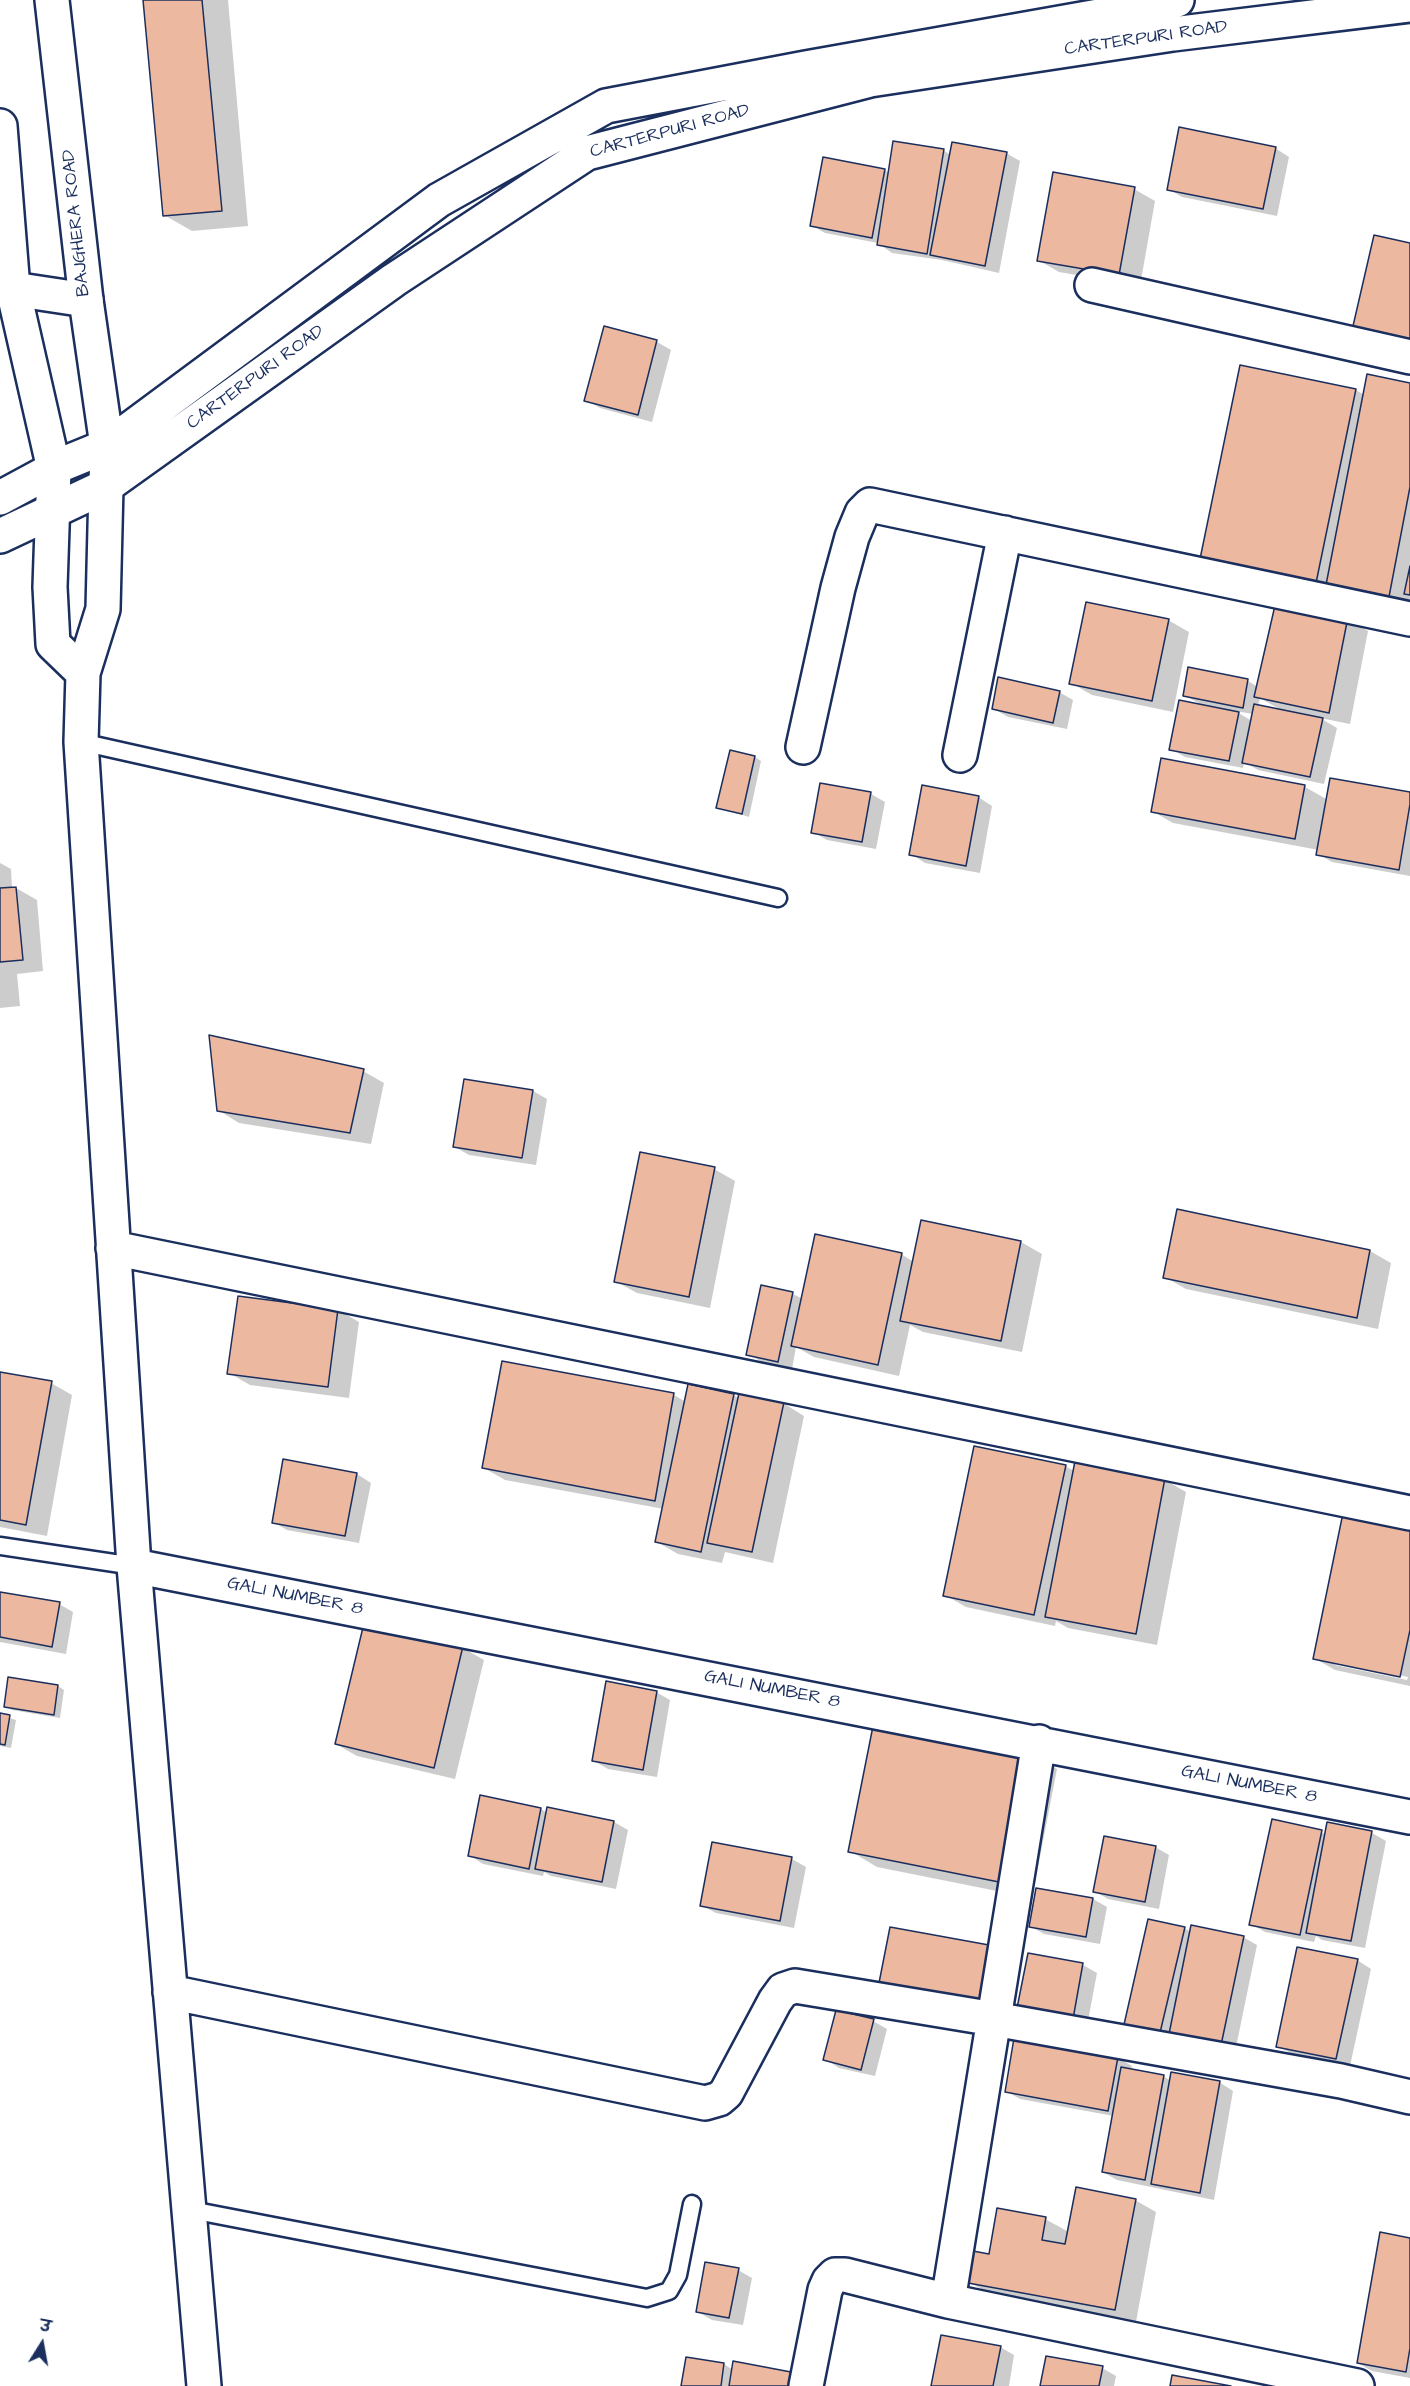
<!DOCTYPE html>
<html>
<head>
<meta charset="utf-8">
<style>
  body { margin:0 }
  #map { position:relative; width:1410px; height:2386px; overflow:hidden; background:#fff; font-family:"Architects Daughter","Playpen Sans Deva",sans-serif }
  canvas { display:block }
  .north { position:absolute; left:12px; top:2314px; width:60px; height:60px; -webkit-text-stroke:4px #fff; paint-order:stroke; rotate:11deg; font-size:16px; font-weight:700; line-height:24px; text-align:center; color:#1b2f5e }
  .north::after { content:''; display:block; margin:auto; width:21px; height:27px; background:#1b2f5e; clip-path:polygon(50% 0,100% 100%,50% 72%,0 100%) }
</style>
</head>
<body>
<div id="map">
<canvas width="1410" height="2386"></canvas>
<div class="north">उ</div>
</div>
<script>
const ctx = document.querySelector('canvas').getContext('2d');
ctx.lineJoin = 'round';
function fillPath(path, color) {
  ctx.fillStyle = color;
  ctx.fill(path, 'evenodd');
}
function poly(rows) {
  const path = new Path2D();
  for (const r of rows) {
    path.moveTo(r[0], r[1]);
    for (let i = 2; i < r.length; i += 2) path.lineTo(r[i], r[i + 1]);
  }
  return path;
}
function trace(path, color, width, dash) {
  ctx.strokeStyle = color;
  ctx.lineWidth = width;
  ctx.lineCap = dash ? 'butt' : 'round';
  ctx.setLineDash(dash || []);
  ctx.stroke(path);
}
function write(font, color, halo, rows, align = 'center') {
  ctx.font = font + ' "Architects Daughter",sans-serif';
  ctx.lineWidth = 6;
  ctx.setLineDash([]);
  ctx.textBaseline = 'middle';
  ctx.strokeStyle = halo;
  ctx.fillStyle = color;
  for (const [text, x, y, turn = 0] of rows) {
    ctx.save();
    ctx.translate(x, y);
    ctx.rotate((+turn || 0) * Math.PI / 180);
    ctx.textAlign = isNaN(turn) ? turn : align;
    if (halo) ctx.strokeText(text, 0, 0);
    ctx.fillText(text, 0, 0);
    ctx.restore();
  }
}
const shadow = poly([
  [144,0,228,0,248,226,192,231,164,215],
  [895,143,944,151,951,155,1006,153,1020,161,999,273,942,260,892,253,878,243,825,233,811,225,884,170,890,173],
  [1275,148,1289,157,1277,216,1182,197,1168,189],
  [1134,189,1155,201,1140,286,1059,272,1038,260],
  [1410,245,1410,343,1368,333,1354,325],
  [605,328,657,342,671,350,652,422,600,408,586,400],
  [1410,384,1410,606,1229,574,1356,390,1364,395],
  [1347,619,1368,631,1350,724,1320,718,1337,728,1324,784,1258,770,1244,762,1243,768,1185,757,1171,749,1202,705,1184,695,1189,669,1248,681,1258,687],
  [1260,698,1281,710,1258,706],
  [1235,711,1253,714,1252,721],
  [1168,620,1189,632,1173,712,1092,695,1071,683],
  [1059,692,1073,700,1067,729,1008,717,994,709],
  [755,757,761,761,749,817,718,807],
  [1162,760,1305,787,1328,800,1410,793,1410,876,1332,862,1318,854,1319,850,1173,823,1152,811],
  [821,785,871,794,885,802,876,849,827,840,813,832],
  [978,797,992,806,980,873,925,863,911,854],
  [0,863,11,869,12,888,16,888,37,900,43,971,17,974,20,1006,0,1008],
  [363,1071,384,1083,371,1144,239,1123,218,1110],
  [533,1091,547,1099,536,1165,469,1155,455,1147],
  [714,1169,735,1181,710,1308,637,1293,615,1281],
  [1179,1211,1370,1251,1391,1263,1378,1329,1186,1289,1165,1277],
  [1021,1242,1042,1254,1022,1352,923,1332,910,1325,899,1376,814,1357,796,1347,792,1369,762,1362,748,1354,763,1287,793,1294,803,1299,901,1254,914,1262],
  [338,1310,359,1322,349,1398,250,1385,229,1373],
  [503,1363,674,1395,686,1402,733,1395,739,1398,783,1403,804,1416,773,1563,725,1552,722,1563,678,1554,657,1542,664,1509,505,1480,484,1468],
  [0,1373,51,1383,72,1395,47,1536,0,1527],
  [1065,1466,1074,1471,1165,1480,1186,1492,1157,1645,1068,1628,1056,1621,1055,1626,966,1607,945,1595],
  [357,1474,371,1483,359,1543,287,1530,273,1522],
  [1410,1529,1410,1686,1335,1670,1314,1658],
  [1335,1662,1408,1677,1407,1680,1335,1665],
  [0,1593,59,1604,73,1612,66,1654,0,1642],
  [365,1624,463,1648,484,1660,455,1779,357,1756,336,1744],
  [10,1679,58,1686,64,1690,60,1718,12,1710,5,1706],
  [656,1692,670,1700,657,1777,608,1769,594,1761],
  [0,1715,16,1720,11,1748,0,1746],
  [1030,1753,1057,1769,1032,1898,877,1867,850,1851],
  [481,1797,541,1809,547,1813,614,1822,628,1830,616,1889,551,1876,544,1872,543,1876,483,1864,469,1855],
  [1273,1821,1327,1834,1329,1824,1372,1833,1386,1841,1365,1948,1322,1940,1316,1936,1314,1942,1265,1932,1251,1924],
  [1155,1847,1169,1855,1159,1909,1108,1899,1094,1891],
  [792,1859,806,1867,794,1928,716,1913,701,1905],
  [1093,1899,1107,1907,1100,1944,1044,1934,1030,1926],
  [1184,1928,1191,1932,1243,1937,1257,1945,1234,2057,1139,2036],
  [891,1929,989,1946,1003,1955,992,2013],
  [1029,1955,1083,1965,1097,1973,1087,2026,1033,2015],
  [1357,1960,1371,1969,1350,2066,1292,2054,1278,2046],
  [873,2021,887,2029,875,2076,839,2068,825,2059],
  [1015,2040,1118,2058,1132,2066,1131,2070,1163,2076,1171,2081,1219,2082,1233,2091,1214,2200,1117,2180,1103,2172,1114,2116,1020,2099,1006,2091],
  [1135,2200,1156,2212,1136,2322,990,2294,969,2282,990,2255,1045,2219,1069,2232],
  [1410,2239,1410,2378,1372,2371,1358,2363],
  [738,2270,752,2278,743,2325,712,2320,698,2312],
  [1000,2347,1014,2355,1009,2386,933,2386],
  [735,2362,791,2373,805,2381,804,2386,683,2386,724,2364,733,2370],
  [1102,2368,1116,2376,1114,2386,1042,2386]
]);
const building = poly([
  [143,0,202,0,222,211,163,216,143,0],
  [1179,127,1276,147,1263,209,1167,190,1179,127],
  [893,141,944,149,927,254,877,245,893,141],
  [952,142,1007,152,985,266,930,255,952,142],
  [823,157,885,169,872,238,810,226,823,157],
  [1053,172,1135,187,1119,275,1037,261,1053,172],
  [1374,235,1410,243,1410,339,1353,326,1374,235],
  [604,326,657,340,638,415,584,401,604,326],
  [1240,365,1356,389,1316,583,1200,559,1240,365],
  [1367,374,1410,383,1410,487,1388,602,1325,590,1367,374],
  [1410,566,1410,595,1404,594,1410,566],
  [1276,601,1348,617,1329,713,1254,697,1276,601],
  [1086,602,1169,619,1152,701,1069,684,1086,602],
  [1188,667,1248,679,1243,708,1183,696,1188,667],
  [998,677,1060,691,1053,723,992,709,998,677],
  [1179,700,1239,712,1229,761,1169,750,1179,700],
  [1254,704,1323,718,1310,777,1242,763,1254,704],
  [730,750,755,756,742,814,716,808,730,750],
  [1161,758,1305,785,1295,839,1151,812,1161,758],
  [1330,778,1410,792,1410,804,1399,870,1316,855,1330,778],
  [820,783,871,792,862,842,811,833,820,783],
  [922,785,979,796,966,866,909,855,922,785],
  [16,887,23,960,0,962,0,888,16,887],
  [209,1035,364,1069,350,1133,217,1111,209,1035],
  [464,1079,533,1090,522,1158,453,1147,464,1079],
  [640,1152,715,1167,689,1297,614,1282,640,1152],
  [1177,1209,1370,1250,1357,1318,1163,1278,1177,1209],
  [921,1220,1021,1241,1001,1341,900,1321,921,1220],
  [815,1234,902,1253,878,1365,791,1346,815,1234],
  [761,1285,793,1292,778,1362,746,1355,761,1285],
  [238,1296,338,1309,328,1387,227,1374,238,1296],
  [502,1361,674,1393,655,1501,482,1468,502,1361],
  [0,1372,52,1381,26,1525,0,1520,0,1372],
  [688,1384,734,1394,701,1552,655,1542,688,1384],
  [739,1393,784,1402,752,1552,707,1543,739,1393],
  [974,1446,1066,1465,1034,1615,943,1596,974,1446],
  [283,1459,357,1473,345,1536,272,1523,283,1459],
  [1075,1461,1165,1478,1136,1634,1045,1617,1075,1461],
  [1343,1513,1410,1527,1410,1630,1400,1677,1313,1659,1343,1513],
  [0,1592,60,1602,52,1647,0,1637,0,1592],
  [364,1623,463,1646,434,1768,335,1744,364,1623],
  [8,1677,58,1685,54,1715,4,1707,8,1677],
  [606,1681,657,1691,643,1770,592,1761,606,1681],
  [0,1713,10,1715,5,1745,0,1744,0,1713],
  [874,1721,1030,1752,1004,1883,848,1852,874,1721],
  [480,1795,541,1808,529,1869,468,1856,480,1795],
  [547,1807,614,1821,602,1882,535,1869,547,1807],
  [1272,1819,1322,1830,1300,1935,1249,1925,1272,1819],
  [1327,1822,1372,1831,1351,1941,1306,1933,1327,1822],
  [1104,1836,1156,1846,1145,1902,1093,1892,1104,1836],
  [712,1842,792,1857,780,1921,700,1906,712,1842],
  [1036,1888,1093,1898,1086,1937,1029,1927,1036,1888],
  [1148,1919,1185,1927,1159,2037,1123,2029,1148,1919],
  [1191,1925,1244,1936,1220,2050,1168,2039,1191,1925],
  [890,1927,989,1945,978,2006,878,1988,890,1927],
  [1297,1947,1358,1959,1336,2059,1276,2047,1297,1947],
  [1028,1953,1083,1963,1073,2019,1017,2008,1028,1953],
  [836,2010,874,2019,861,2070,823,2060,836,2010],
  [1014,2038,1118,2057,1108,2111,1005,2092,1014,2038],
  [1121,2067,1164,2075,1145,2180,1102,2172,1121,2067],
  [1171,2072,1220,2081,1200,2193,1151,2184,1171,2072],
  [1076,2187,1136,2199,1115,2310,968,2283,973,2251,989,2254,997,2208,1046,2217,1042,2240,1065,2244,1076,2187],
  [1380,2232,1410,2238,1410,2348,1406,2372,1357,2363,1380,2232],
  [705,2262,739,2268,729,2318,696,2312,705,2262],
  [941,2335,1001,2346,993,2386,931,2386,941,2335],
  [1046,2356,1103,2366,1099,2386,1040,2386,1046,2356],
  [686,2357,724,2363,721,2386,681,2386,686,2357],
  [733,2361,791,2372,789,2386,729,2386,733,2361],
  [1172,2375,1231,2386,1170,2386,1172,2375]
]);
const service = poly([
  [81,742,778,898],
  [0,1546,134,1566],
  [191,2210,647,2298,669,2291,678,2275,692,2204]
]);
const minor = poly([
  [0,282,13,289,86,300],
  [1092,285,1410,357],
  [107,446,103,609,83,673,81,742,134,1566,204,2386],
  [54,469,50,587,53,644,83,673],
  [803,747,838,588,852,537,862,513,870,505,1410,619],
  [960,755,1005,533],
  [113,1248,1410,1513],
  [134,1566,1410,1817],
  [170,1992,705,2103,719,2099,726,2093,775,2001,783,1990,795,1986,994,2019,1341,2081,1410,2097],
  [948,2301,1039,1742],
  [806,2386,825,2290,829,2281,835,2275,845,2275,948,2301,1357,2386]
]);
const secondary = poly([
  [52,0,86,300,107,446],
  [0,126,13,289,54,469],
  [0,498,63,464,107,446,439,200,606,106,806,68,1110,14,1177,0],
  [0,536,106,486,394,280,587,153,870,80,1173,34,1410,5]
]);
const streetNames = [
  ["CARTERPURI ROAD",1146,39,-8],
  ["CARTERPURI ROAD",670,132,-15],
  ["BAJGHERA ROAD",77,223,-96],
  ["CARTERPURI ROAD",256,378,-36],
  ["GALI NUMBER 8",295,1597,11],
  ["GALI NUMBER 8",772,1690,11],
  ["GALI NUMBER 8",1249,1785,11]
];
fillPath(shadow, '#0003');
fillPath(building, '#edb8a0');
trace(building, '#1b2f5e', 1.5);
trace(service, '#1b2f5e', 21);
trace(minor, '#1b2f5e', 38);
trace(secondary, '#1b2f5e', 38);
trace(service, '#fff', 16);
trace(minor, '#fff', 33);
trace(secondary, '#fff', 33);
write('18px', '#1b2f5e', '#fff', streetNames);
</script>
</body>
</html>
